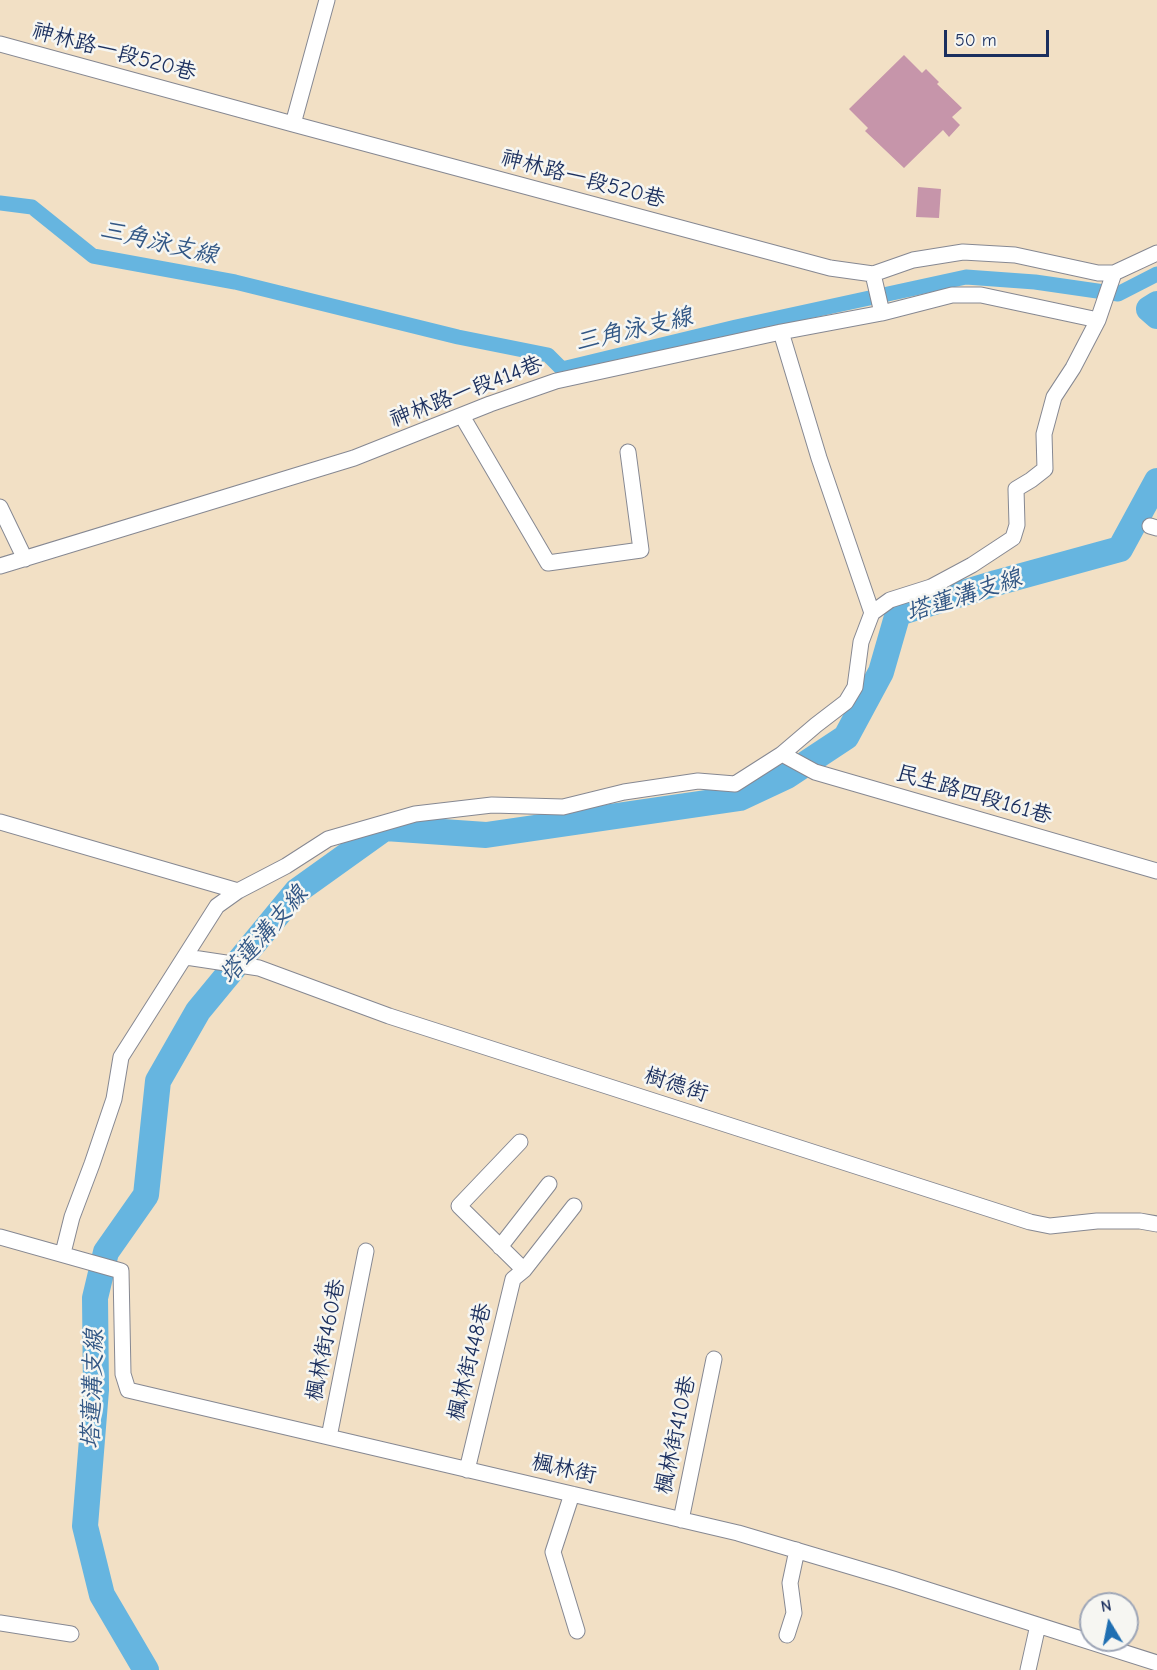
<!DOCTYPE html>
<html>
<head>
<meta charset="utf-8">
<style>
  body { margin:0 }
  #map { position:relative; width:1157px; height:1670px; overflow:hidden; background:#f2e0c5; font-family:"Comic Neue",sans-serif }
  canvas { display:block }
  .north { position:absolute; left:1079px; top:1592px; width:60px; height:60px; box-sizing:border-box; background:#f6f6f2; border:2px solid #9ea6b7; border-radius:50%; rotate:350deg; font-size:16px; font-weight:700; line-height:24px; text-align:center; color:#1b2f5e }
  .north::after { content:''; display:block; margin:auto; width:21px; height:27px; background:#1f6fb2; clip-path:polygon(50% 0,100% 100%,50% 72%,0 100%) }
  .scale { position:absolute; left:944px; top:30px; width:105px; height:27px; box-sizing:border-box; border:3px solid #1b2f5e; border-top:0; padding-left:8px; font-size:18px; line-height:21px; white-space:nowrap; color:#1b2f5e; -webkit-text-stroke:4px #f6f6f2; paint-order:stroke }
</style>
</head>
<body>
<div id="map">
<canvas width="1157" height="1670"></canvas>
<div class="north">N</div>
<div class="scale">50 m</div>
</div>
<script>
const ctx = document.querySelector('canvas').getContext('2d');
ctx.lineJoin = 'round';
function poly(rows) {
  const path = new Path2D();
  for (const r of rows) {
    path.moveTo(r[0], r[1]);
    for (let i = 2; i < r.length; i += 2) path.lineTo(r[i], r[i + 1]);
  }
  return path;
}
function trace(path, color, width, dash) {
  ctx.strokeStyle = color;
  ctx.lineWidth = width;
  ctx.lineCap = dash ? 'butt' : 'round';
  ctx.setLineDash(dash || []);
  ctx.stroke(path);
}
function fillPath(path, color) {
  ctx.fillStyle = color;
  ctx.fill(path, 'evenodd');
}
function write(font, color, halo, rows, align = 'center') {
  ctx.font = font + ' "Comic Neue","LXGW WenKai TC",sans-serif';
  ctx.lineWidth = 5;
  ctx.setLineDash([]);
  ctx.textBaseline = 'middle';
  ctx.strokeStyle = halo;
  ctx.fillStyle = color;
  for (const [text, x, y, turn = 0] of rows) {
    ctx.save();
    ctx.translate(x, y);
    ctx.rotate((+turn || 0) * Math.PI / 180);
    ctx.textAlign = isNaN(turn) ? turn : align;
    if (halo) ctx.strokeText(text, 0, 0);
    ctx.fillText(text, 0, 0);
    ctx.restore();
  }
}
const canal = poly([
  [0,203,32,207,93,256,235,282,458,337,548,355,562,369,736,327,966,277,1035,282,1118,294,1157,274]
]);
const river = poly([
  [1157,304,1149,309,1157,316],
  [146,1670,102,1595,85,1526,96,1390,95,1298,106,1252,146,1195,158,1081,198,1011,297,891,385,828,486,835,740,798,787,776,846,737,881,672,898,613,996,583,1120,549,1157,481]
]);
const building = poly([
  [904,55,922,73,926,69,939,82,937,84,962,108,952,117,960,125,949,137,943,130,904,168,865,131,868,128,849,109],
  [918,187,941,189,939,218,916,217]
]);
const minor = poly([
  [0,44,293,124,830,268,873,274,913,260,963,252,1015,255,1098,273,1114,273,1157,253],
  [293,124,327,0],
  [873,274,882,313],
  [781,332,819,458,872,613],
  [462,416,548,563,641,550,628,452],
  [0,507,25,559],
  [1150,526,1157,528],
  [0,566,354,458,490,404,556,381,781,332,882,313,952,295,981,295,1098,320],
  [782,754,815,772,1157,871],
  [0,822,238,891],
  [186,957,259,968,389,1016,1030,1222,1050,1226,1097,1221,1140,1221,1157,1224],
  [520,1142,459,1206,524,1270],
  [0,1237,121,1271,123,1374,128,1390,738,1533,893,1579,1157,1663],
  [500,1247,549,1184],
  [63,1253,72,1217,92,1164,114,1099,121,1057,217,906,238,891,286,866,328,839,415,814,492,805,563,807,624,792,698,781,735,784,782,754,816,725,846,702,855,687,861,642,872,613,890,600,931,587,972,565,1013,538,1017,525,1016,489,1031,480,1045,469,1044,434,1054,397,1073,368,1098,320,1114,273],
  [329,1437,366,1251],
  [467,1470,513,1279,524,1270,574,1206],
  [572,1494,553,1552,577,1631],
  [681,1520,714,1359],
  [0,1623,71,1634],
  [787,1635,794,1613,790,1583,797,1550],
  [1028,1670,1038,1625]
]);
const streetNames = [
  ["神林路一段520巷",114,52,15],
  ["神林路一段520巷",583,179,15],
  ["神林路一段414巷",466,392,-21],
  ["民生路四段161巷",974,795,16],
  ["樹德街",676,1085,18],
  ["楓林街460巷",326,1340,-79],
  ["楓林街448巷",470,1362,-76],
  ["楓林街410巷",676,1435,-78],
  ["楓林街",564,1469,13]
];
const waterNames = [
  ["三角泳支線",159,243,13],
  ["三角泳支線",634,330,-13],
  ["塔蓮溝支線",964,596,-18],
  ["塔蓮溝支線",264,935,-49],
  ["塔蓮溝支線",93,1389,-88]
];
trace(canal, '#66b5e0', 15);
trace(river, '#66b5e0', 26);
fillPath(building, '#c695aa');
trace(minor, '#868892', 17);
trace(minor, '#fff', 15);
write('22px', '#1b2f5e', '#f6f6f2', streetNames);
write('italic 24px', '#325785', '#f6f6f2', waterNames);
</script>
</body>
</html>
